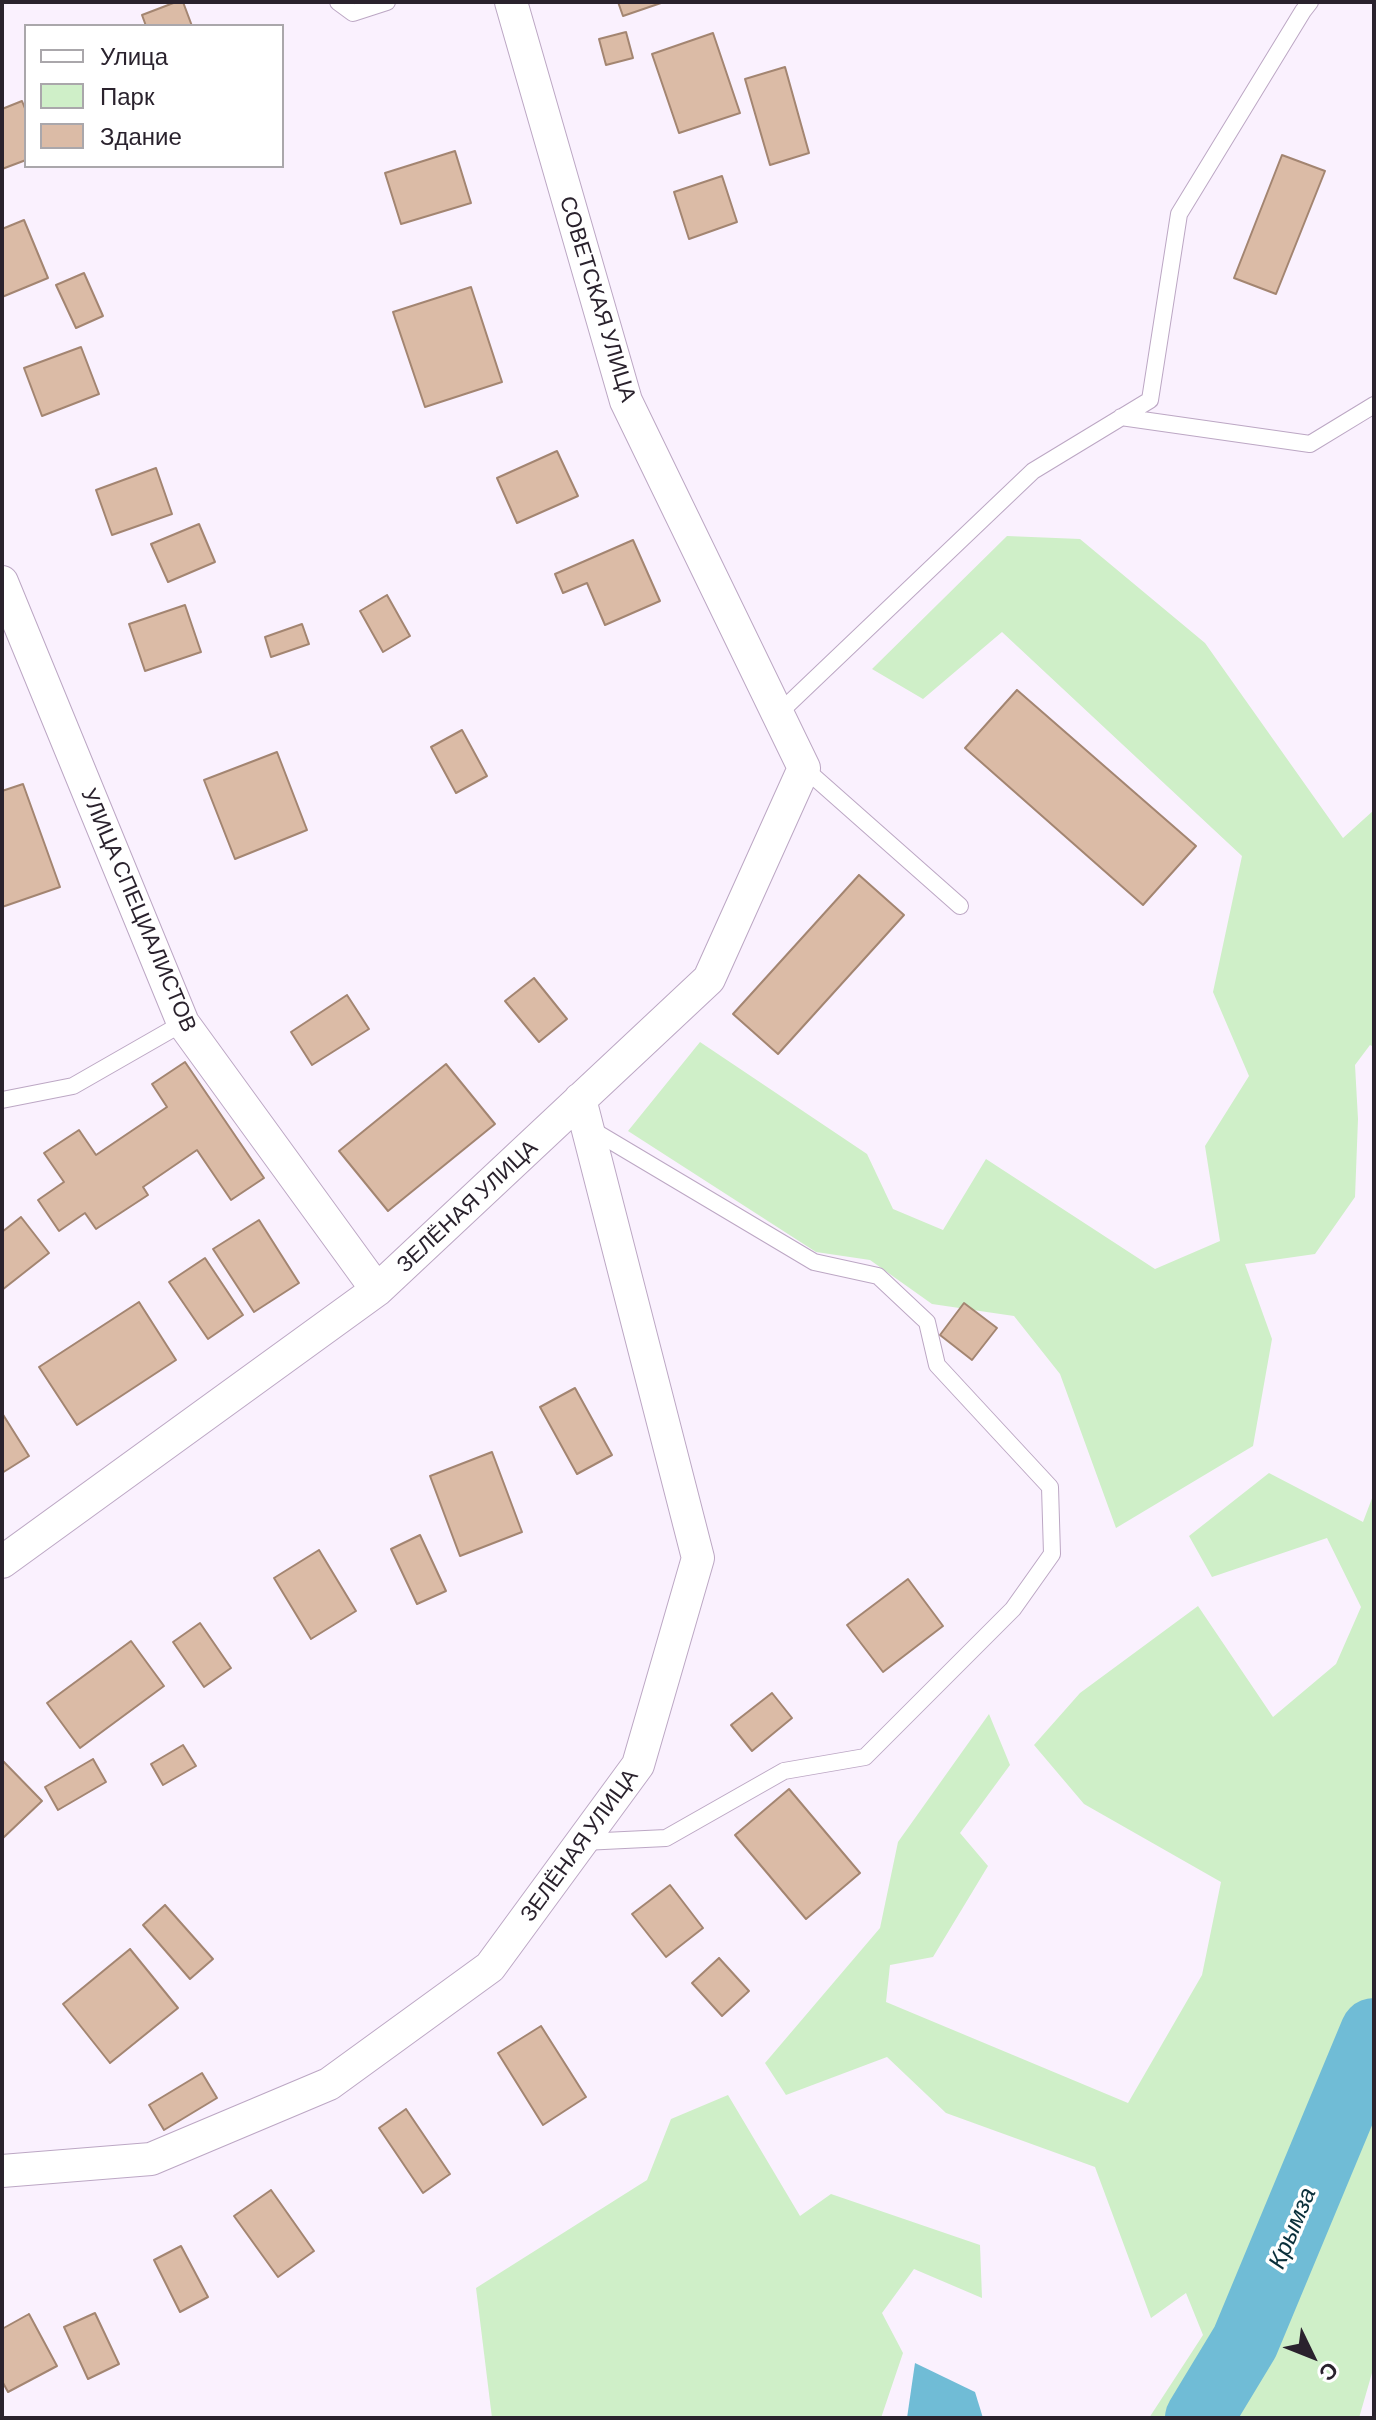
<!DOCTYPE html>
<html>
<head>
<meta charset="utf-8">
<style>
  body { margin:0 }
  #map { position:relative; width:1376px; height:2420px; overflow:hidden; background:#faf1fe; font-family:Barlow,sans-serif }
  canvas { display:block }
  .frame { position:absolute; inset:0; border:4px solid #2a222d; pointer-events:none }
  .legend { position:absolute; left:24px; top:24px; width:260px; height:144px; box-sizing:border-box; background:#fff; border:2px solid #aaa7ab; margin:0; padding:10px 14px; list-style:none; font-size:24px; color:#2a222d }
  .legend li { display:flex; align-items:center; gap:16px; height:40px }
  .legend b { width:40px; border:2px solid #aaa7ab }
  .north { position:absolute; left:1272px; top:2316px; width:80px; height:80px; -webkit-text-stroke:6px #fff; paint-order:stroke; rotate:133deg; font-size:22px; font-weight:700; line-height:32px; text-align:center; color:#2a222d }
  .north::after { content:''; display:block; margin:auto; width:28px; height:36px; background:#2a222d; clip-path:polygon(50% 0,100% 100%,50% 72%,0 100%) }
</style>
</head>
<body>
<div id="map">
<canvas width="1376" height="2420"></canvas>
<div class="frame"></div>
<ul class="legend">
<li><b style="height:10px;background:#fff"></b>Улица</li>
<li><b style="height:22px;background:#cfefc8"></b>Парк</li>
<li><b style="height:22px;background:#dbbba6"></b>Здание</li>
</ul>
<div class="north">С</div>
</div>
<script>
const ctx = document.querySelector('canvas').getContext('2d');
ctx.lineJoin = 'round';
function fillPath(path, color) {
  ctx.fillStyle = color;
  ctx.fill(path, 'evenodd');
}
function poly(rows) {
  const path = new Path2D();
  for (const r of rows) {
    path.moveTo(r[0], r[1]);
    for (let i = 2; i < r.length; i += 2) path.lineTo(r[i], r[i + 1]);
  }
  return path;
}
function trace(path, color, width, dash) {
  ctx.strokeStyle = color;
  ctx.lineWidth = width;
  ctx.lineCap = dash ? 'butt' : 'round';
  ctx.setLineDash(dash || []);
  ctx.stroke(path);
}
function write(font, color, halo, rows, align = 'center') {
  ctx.font = font + ' Barlow,sans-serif';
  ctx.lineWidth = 7;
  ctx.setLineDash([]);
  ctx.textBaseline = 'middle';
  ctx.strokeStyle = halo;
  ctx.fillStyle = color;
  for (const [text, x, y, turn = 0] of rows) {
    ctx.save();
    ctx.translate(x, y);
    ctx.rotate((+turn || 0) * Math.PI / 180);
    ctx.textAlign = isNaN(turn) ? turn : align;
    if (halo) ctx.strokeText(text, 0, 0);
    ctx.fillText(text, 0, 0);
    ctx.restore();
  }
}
const green = poly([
  [1007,536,1080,539,1205,643,1343,838,1374,810,1374,1047,1370,1045,1355,1065,1358,1119,1355,1197,1315,1254,1245,1264,1272,1339,1253,1446,1116,1528,1060,1374,1014,1316,932,1304,870,1260,816,1252,628,1131,700,1042,867,1154,893,1209,943,1230,986,1159,1155,1269,1220,1241,1205,1146,1249,1076,1213,992,1242,856,1002,632,923,699,872,669],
  [1269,1473,1363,1522,1374,1493,1374,2366,1359,2418,1149,2418,1203,2335,1186,2293,1151,2318,1095,2167,946,2113,887,2057,786,2095,765,2063,880,1928,898,1842,989,1714,1010,1765,960,1833,988,1866,933,1957,890,1965,886,2002,1128,2103,1202,1975,1221,1882,1084,1804,1034,1745,1080,1693,1198,1606,1273,1717,1336,1664,1361,1607,1327,1538,1212,1577,1189,1536],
  [728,2095,800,2216,831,2194,980,2245,982,2298,914,2269,882,2313,903,2353,881,2418,492,2418,476,2288,647,2180,671,2119]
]);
const water = poly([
  [915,2363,975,2392,983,2418,907,2418]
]);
const river = poly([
  [1199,2418,1245,2342,1374,2032]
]);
const building = poly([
  [176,2,183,2,192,26,146,26,142,15,176,2],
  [618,2,661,2,661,3,623,16,618,2],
  [626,32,633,58,606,65,599,39,626,32],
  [713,33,740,113,679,133,652,54,713,33],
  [785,67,809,153,770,165,745,79,785,67],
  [22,101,26,111,26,160,2,169,2,109,22,101],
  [455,151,471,203,401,224,385,173,455,151],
  [1282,155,1325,171,1276,294,1234,278,1282,155],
  [722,176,737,222,689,239,674,192,722,176],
  [24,220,48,278,2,297,2,229,24,220],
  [84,273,103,316,76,328,56,285,84,273],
  [471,287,502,382,425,407,393,312,471,287],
  [81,347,99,394,42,416,24,368,81,347],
  [557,451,578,496,517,523,497,478,557,451],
  [156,468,172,514,112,535,96,490,156,468],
  [199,524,215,562,168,582,151,544,199,524],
  [633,540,660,601,605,625,587,583,563,593,555,574,633,540],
  [387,595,410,636,383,652,360,611,387,595],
  [185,605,201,652,145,671,129,624,185,605],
  [302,624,309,644,271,657,265,637,302,624],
  [1017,690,1196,846,1143,905,965,748,1017,690],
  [462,730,487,776,456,793,431,747,462,730],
  [277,752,307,830,235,859,204,780,277,752],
  [23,784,60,887,2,907,2,791,23,784],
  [859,875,904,915,778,1054,733,1014,859,875],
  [534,978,567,1019,539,1042,505,1001,534,978],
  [347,995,369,1029,312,1065,291,1032,347,995],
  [185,1062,264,1178,231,1200,197,1150,143,1187,148,1195,96,1229,85,1213,59,1231,38,1200,64,1182,44,1153,79,1130,96,1155,167,1107,152,1084,185,1062],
  [446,1064,495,1124,388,1211,339,1151,446,1064],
  [21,1217,49,1253,2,1290,2,1232,21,1217],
  [259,1220,299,1283,254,1312,213,1249,259,1220],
  [205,1258,243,1315,208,1339,169,1282,205,1258],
  [139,1302,176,1360,77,1425,39,1367,139,1302],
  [964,1303,997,1328,972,1360,940,1335,964,1303],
  [575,1388,612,1455,577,1474,540,1407,575,1388],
  [2,1413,29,1456,2,1473,2,1413],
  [492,1452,522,1532,460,1556,430,1476,492,1452],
  [420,1535,446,1591,417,1604,391,1549,420,1535],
  [319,1550,356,1611,311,1639,274,1578,319,1550],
  [908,1579,943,1626,883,1672,847,1625,908,1579],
  [200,1623,231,1668,204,1687,173,1642,200,1623],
  [131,1641,164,1686,80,1748,47,1703,131,1641],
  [772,1693,792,1718,752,1751,731,1725,772,1693],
  [183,1745,196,1766,163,1785,151,1764,183,1745],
  [93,1759,106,1782,58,1810,45,1787,93,1759],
  [2,1760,42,1801,2,1839,2,1760],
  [789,1789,860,1873,806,1919,735,1835,789,1789],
  [670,1885,703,1928,666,1957,632,1914,670,1885],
  [165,1905,213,1959,190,1979,143,1925,165,1905],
  [130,1949,178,2008,110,2063,63,2004,130,1949],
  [719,1958,749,1991,722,2016,692,1983,719,1958],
  [541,2026,586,2097,543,2125,498,2053,541,2026],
  [202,2073,217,2098,164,2130,149,2105,202,2073],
  [406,2109,450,2174,423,2193,379,2128,406,2109],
  [271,2190,314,2251,278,2277,234,2216,271,2190],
  [181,2246,208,2297,180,2312,154,2260,181,2246],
  [95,2313,119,2364,88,2379,64,2327,95,2313],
  [29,2314,57,2366,8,2392,2,2381,2,2329,29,2314]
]);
const service = poly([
  [338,2,353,13,387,2],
  [1121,417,1310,444,1374,405],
  [778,714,1033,471,1150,400,1179,214,1303,11,1310,2],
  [804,768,960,906],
  [2,1100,73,1086,183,1023],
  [583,1842,666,1838,784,1771,865,1757,1013,1609,1052,1554,1050,1487,937,1365,927,1322,878,1276,814,1262,589,1128]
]);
const minor = poly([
  [2,582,183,1023,377,1290],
  [2,1562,377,1290,709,979,804,768,626,401,511,2],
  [2,2171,151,2159,329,2084,490,1967,638,1765,698,1558,580,1099]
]);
const streetNames = [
  ["СОВЕТСКАЯ УЛИЦА",598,299,73],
  ["УЛИЦА СПЕЦИАЛИСТОВ",139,910,67],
  ["ЗЕЛЁНАЯ УЛИЦА",467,1206,-43],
  ["ЗЕЛЁНАЯ УЛИЦА",579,1845,-54]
];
const waterNames = [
  ["Крымза",1292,2228,-67]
];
fillPath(green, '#cfefc8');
fillPath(water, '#70bcd6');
trace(river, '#70bcd6', 68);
fillPath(building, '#dbbba6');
trace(building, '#a38571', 2);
trace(service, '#bca7c4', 18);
trace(minor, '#bca7c4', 34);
trace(service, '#fff', 16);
trace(minor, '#fff', 32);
write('22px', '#2a222d', '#fff', streetNames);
write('italic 24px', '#092f3a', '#fff', waterNames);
</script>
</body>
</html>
